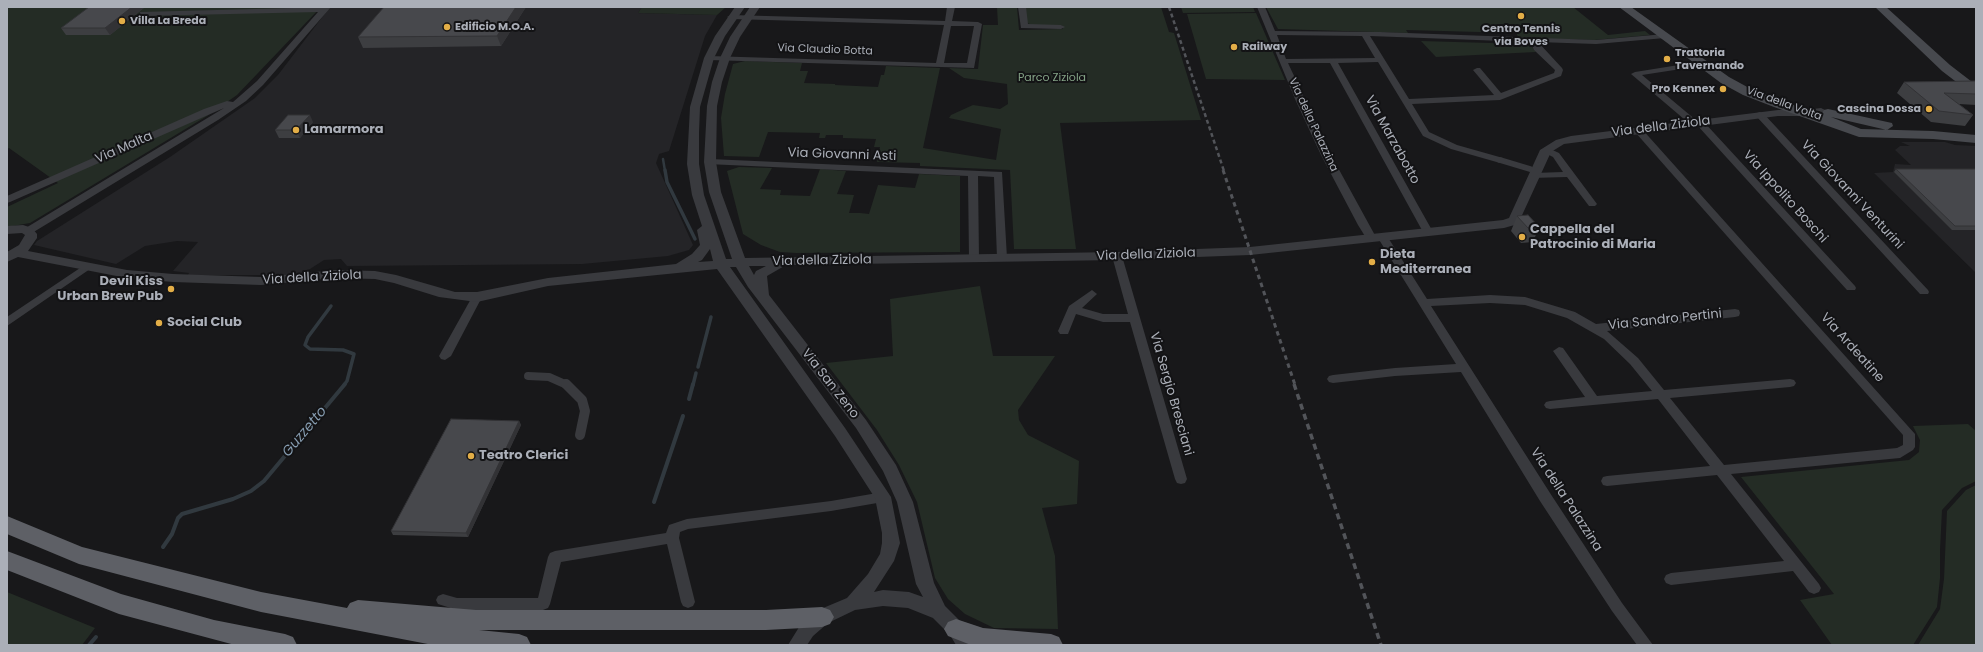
<!DOCTYPE html>
<html>
<head>
<meta charset="utf-8">
<style>
  body { margin:0 }
  #map { position:relative; width:1983px; height:652px; overflow:hidden; background:#18181a; font-family:Poppins,sans-serif }
  canvas { display:block }
  .frame { position:absolute; inset:0; border:8px solid #abafb8; pointer-events:none }
</style>
</head>
<body>
<div id="map">
<canvas width="1983" height="652"></canvas>
<div class="frame"></div>
</div>
<script>
const ctx = document.querySelector('canvas').getContext('2d');
ctx.lineJoin = 'round';
function fillPath(path, color) {
  ctx.fillStyle = color;
  ctx.fill(path, 'evenodd');
}
function poly(rows) {
  const path = new Path2D();
  for (const r of rows) {
    path.moveTo(r[0], r[1]);
    for (let i = 2; i < r.length; i += 2) path.lineTo(r[i], r[i + 1]);
  }
  return path;
}
function trace(path, color, width, dash) {
  ctx.strokeStyle = color;
  ctx.lineWidth = width;
  ctx.lineCap = dash ? 'butt' : 'round';
  ctx.setLineDash(dash || []);
  ctx.stroke(path);
}
function write(font, color, halo, rows, align = 'center') {
  ctx.font = font + ' Poppins,sans-serif';
  ctx.lineWidth = 4;
  ctx.setLineDash([]);
  ctx.textBaseline = 'middle';
  ctx.strokeStyle = halo;
  ctx.fillStyle = color;
  for (const [text, x, y, turn = 0] of rows) {
    ctx.save();
    ctx.translate(x, y);
    ctx.rotate((+turn || 0) * Math.PI / 180);
    ctx.textAlign = isNaN(turn) ? turn : align;
    if (halo) ctx.strokeText(text, 0, 0);
    ctx.fillText(text, 0, 0);
    ctx.restore();
  }
}
const built = poly([
  [330,7,642,7,638,13,717,15,705,36,669,151,659,154,656,163,693,245,689,250,668,256,582,264,347,266,341,259,324,260,310,269,301,273,283,275,188,275,189,273,173,271,198,242,177,241,145,246,116,264,34,245,37,241,170,157,255,98,278,75],
  [1901,142,1945,142,1955,145,1976,146,1976,273,1874,173,1893,172,1895,164,1911,165,1895,150,1900,146,1910,146]
]);
const green = poly([
  [7,7,321,7,237,95,207,116,30,223,7,227,7,207,58,183,9,148,7,149],
  [642,7,726,7,717,15,638,13],
  [997,7,1017,7,1019,30,1063,29,1062,25,1031,25,1026,22,1025,7,1161,7,1169,32,1174,33,1201,120,1060,123,1076,249,1014,249,1010,170,920,166,920,163,877,162,880,147,874,147,876,139,843,138,843,135,826,135,825,138,819,138,820,133,768,132,759,157,724,156,721,118,725,94,733,64,745,61,802,63,800,71,808,71,804,83,835,84,835,85,878,87,881,75,884,75,886,66,940,68,923,148,996,160,1001,129,949,118,951,115,973,105,1000,109,1008,104,1007,84,964,78,949,68,978,69,983,25,998,25],
  [1181,7,1253,7,1255,12,1183,13],
  [1266,7,1573,7,1608,35,1645,31,1650,35,1594,40,1519,38,1516,33,1406,30,1408,33,1278,29],
  [1256,13,1285,80,1206,79,1187,14],
  [1421,41,1525,44,1531,46,1536,52,1436,57],
  [739,167,772,168,760,189,781,190,780,195,810,196,820,169,846,171,837,194,854,195,849,213,860,213,869,214,878,185,915,188,919,174,960,176,960,252,796,253,780,252,761,245,743,234,727,171],
  [980,286,993,356,1055,356,1018,410,1019,420,1028,435,1079,461,1077,504,1042,508,1055,556,1058,629,994,628,965,614,948,599,935,578,917,502,899,465,877,430,826,363,893,356,890,299],
  [1968,424,1976,431,1976,481,1962,488,1942,510,1940,550,1940,578,1937,607,1913,645,1832,645,1800,600,1834,594,1741,477,1909,460,1919,452,1920,440,1913,426],
  [1976,485,1976,645,1918,645,1940,609,1944,579,1947,511,1966,490],
  [7,592,95,628,82,645,7,645]
]);
const streamFar2 = poly([
  [663,159,665,171]
]);
const streamFar1 = poly([
  [665,170,667,182,695,239],
  [331,306,308,337,305,345,310,349,343,350,354,354,347,381,344,385],
  [698,367,711,317],
  [693,385,696,373]
]);
const stream = poly([
  [689,399,693,384],
  [654,502,683,416],
  [163,547,172,534,178,518,182,514,233,499,251,491,264,481,345,384],
  [89,645,96,637]
]);
const pedestrianFar2 = poly([
  [1500,160,1530,169]
]);
const pedestrianFar1 = poly([
  [528,376,549,377,567,385]
]);
const pedestrian = poly([
  [566,384,582,400,585,411,580,435]
]);
const minor = poly([
  [331,7,263,85,246,101,218,120,32,233,24,233,23,231,24,229,224,108,10,202,7,203,7,196,204,109,227,101,233,102,257,81,318,12,143,16,140,16,140,12,331,7],
  [947,7,955,7,952,21,978,22,982,24,974,68,709,60,705,58,709,56,936,63,944,25,731,19,727,17,731,15,945,21,947,7],
  [951,26,974,26,967,63,944,63,951,26],
  [1018,7,1026,7,1028,24,1061,25,1065,27,1061,29,1021,28,1018,7],
  [1257,7,1265,7,1275,31,1380,32,1596,40,1665,34,1669,36,1665,38,1596,44,1538,42,1562,68,1563,70,1561,76,1500,100,1412,104,1429,132,1457,145,1503,158,1503,162,1500,163,1451,149,1423,136,1378,62,1338,63,1433,232,1428,235,1423,232,1330,63,1288,63,1331,155,1377,239,1372,242,1368,241,1358,225,1321,155,1295,99,1257,7],
  [1277,35,1362,36,1375,58,1286,59,1277,35],
  [1370,36,1530,42,1534,50,1555,70,1554,73,1501,93,1480,68,1477,68,1473,70,1494,95,1409,99,1370,36],
  [1704,61,1707,61,1707,65,1642,75,1697,121,1703,121,1855,286,1856,288,1855,290,1847,290,1697,125,1691,125,1631,74,1635,72,1704,61],
  [1760,112,1763,113,1928,290,1929,292,1928,294,1920,294,1757,117,1757,113,1760,112],
  [1638,127,1641,128,1915,434,1915,447,1913,450,1900,458,1731,474,1819,584,1821,588,1819,592,1814,594,1809,592,1793,571,1671,585,1666,583,1664,579,1666,575,1671,573,1784,561,1717,475,1607,486,1603,485,1601,481,1603,477,1607,476,1710,466,1658,399,1550,409,1546,408,1544,405,1546,402,1550,401,1585,397,1553,351,1559,347,1563,348,1597,396,1652,391,1630,364,1604,339,1567,318,1525,305,1490,303,1431,306,1550,493,1622,603,1653,645,1637,645,1612,611,1540,501,1461,372,1395,376,1333,383,1329,382,1327,379,1329,376,1333,375,1395,368,1456,364,1378,238,1383,235,1387,236,1427,299,1490,295,1525,297,1575,312,1596,324,1735,309,1739,310,1740,313,1739,316,1735,317,1607,331,1638,358,1664,390,1790,379,1794,380,1796,383,1794,386,1790,387,1670,398,1724,465,1897,448,1903,445,1903,435,1635,132,1635,128,1638,127],
  [1546,147,1559,153,1597,204,1595,206,1589,206,1567,177,1531,178,1529,176,1534,173,1563,172,1553,157,1543,152,1541,150,1546,147],
  [710,159,1002,172,1007,258,1002,261,997,258,994,177,978,176,979,259,974,262,969,259,968,176,707,164,707,160,710,159],
  [1117,253,1122,256,1187,479,1185,483,1181,484,1177,483,1175,479,1130,322,1103,322,1076,314,1068,334,1060,334,1058,331,1069,306,1092,290,1097,294,1082,308,1103,314,1128,314,1112,256,1117,253],
  [86,264,90,265,91,267,90,269,7,326,7,317,86,264],
  [477,293,482,297,451,356,445,360,441,359,439,356,472,297,477,293],
  [883,492,888,493,889,497,888,501,883,502,831,511,688,529,680,532,679,538,695,602,693,606,688,608,683,606,681,602,667,544,561,562,550,604,548,608,543,610,457,610,438,604,436,600,438,596,443,594,457,598,538,598,548,557,550,553,555,551,666,533,669,525,687,519,831,501,883,492]
]);
const tertiary = poly([
  [735,7,745,7,725,36,714,58,700,107,699,133,699,164,704,195,726,259,732,259,709,192,704,162,707,106,712,82,720,58,730,37,750,7,760,7,740,37,730,58,722,82,717,106,716,162,721,192,745,258,1117,252,1250,247,1503,220,1509,218,1540,150,1556,140,1571,136,1778,110,1794,110,1794,106,1798,105,1813,109,1821,108,1827,111,1825,113,1806,116,1778,116,1564,144,1551,152,1518,224,1504,228,1250,255,1117,260,786,265,767,276,769,295,866,420,896,465,913,502,934,583,945,606,962,623,975,645,956,645,950,635,933,618,908,608,883,606,855,610,828,623,813,636,807,645,788,645,801,624,816,611,847,598,868,574,880,554,882,543,882,533,875,498,835,436,717,269,548,286,477,302,439,297,394,283,375,279,336,278,261,285,173,282,127,278,18,257,7,262,7,252,19,245,25,235,22,233,7,234,7,226,23,225,32,228,37,234,37,238,28,251,127,270,173,274,261,277,336,270,375,271,396,275,455,292,477,292,548,278,676,264,692,254,700,245,697,230,702,226,692,195,687,164,690,107,704,58,715,36,735,7],
  [710,249,713,261,698,262,702,260,710,249],
  [749,266,766,266,756,271,754,275,749,266],
  [730,267,736,267,748,287,856,428,883,471,897,502,916,584,923,597,909,592,883,590,874,592,894,561,900,543,891,497,845,428,730,267]
]);
const secondary = poly([
  [1619,7,1631,7,1729,77,1751,89,1782,101,1823,115,1822,113,1824,110,1828,109,1892,123,1893,126,1887,130,1831,117,1861,129,1933,131,1976,135,1976,143,1933,139,1859,137,1774,107,1743,95,1721,83,1619,7],
  [1875,7,1886,7,1950,65,1976,85,1976,95,1972,94,1942,71,1875,7]
]);
const trunk = poly([
  [7,516,82,547,261,592,347,608,350,603,358,600,476,610,766,610,822,607,830,610,834,617,830,624,822,627,766,630,479,630,519,634,527,637,531,645,433,645,261,612,79,564,7,534,7,516],
  [7,551,121,594,214,620,285,634,293,637,297,645,235,645,119,614,7,570,7,551],
  [956,619,983,628,1051,634,1059,637,1063,645,971,645,948,636,944,629,948,622,956,619]
]);
const railFar2 = poly([
  [1169,7,1224,171]
]);
const railFar1 = poly([
  [1223,170,1295,385]
]);
const rail = poly([
  [1294,384,1381,645]
]);
const wall = poly([
  [145,7,110,35,66,35,61,28],
  [526,7,501,46,363,48,358,37],
  [1904,82,1976,82,1976,105,1959,104,1973,115,1965,126,1931,122,1897,93],
  [313,122,300,138,279,138,275,130],
  [1896,169,1976,169,1976,230,1952,230,1894,172],
  [1517,216,1539,227,1533,242,1521,243,1511,231],
  [519,421,521,425,468,537,393,535,391,531]
]);
const shadedWall = poly([
  [132,7,145,7,110,35,105,28],
  [516,7,526,7,501,46,497,36],
  [310,115,313,122,300,138,296,130],
  [519,421,521,425,468,537,466,533]
]);
const building = poly([
  [89,7,132,7,105,28,61,28,89,7],
  [384,7,516,7,497,36,358,37,384,7],
  [1975,81,1976,82,1976,94,1944,93,1973,115,1939,111,1904,82,1975,81],
  [288,115,310,115,296,130,275,130,288,115],
  [1896,169,1976,169,1976,226,1955,226,1896,169],
  [1528,215,1539,227,1528,228,1517,216,1528,215],
  [451,419,519,421,466,533,391,531,451,419]
]);
const markers = [
  [1521,16,4,"#e3ae47"],
  [122,21,4,"#e3ae47"],
  [447,27,4,"#e3ae47"],
  [1234,47,4,"#e3ae47"],
  [1667,59,4,"#e3ae47"],
  [1723,89,4,"#e3ae47"],
  [1929,109,4,"#e3ae47"],
  [296,130,4,"#e3ae47"],
  [1522,237,4,"#e3ae47"],
  [1372,262,4,"#e3ae47"],
  [171,289,4,"#e3ae47"],
  [159,323,4,"#e3ae47"],
  [471,456,4,"#e3ae47"]
];
const farPoinames = [
  ["Villa La Breda",130,21],
  ["Edificio M.O.A.",455,27],
  ["Centro Tennis",1521,29,"center"],
  ["via Boves",1521,42,"center"],
  ["Railway",1242,47],
  ["Trattoria",1675,53],
  ["Tavernando",1675,66],
  ["Pro Kennex",1715,89,"right"],
  ["Cascina Dossa",1921,109,"right"]
];
const farStreetnames = [
  ["Via Claudio Botta",825,50,2],
  ["Via della Volta",1784,104,20],
  ["Via della Palazzina",1313,125,65]
];
const farParknames = [
  ["Parco Ziziola",1052,78]
];
const streetNames = [
  ["Via della Ziziola",1661,127,-7],
  ["Via Marzabotto",1392,140,61],
  ["Via Malta",124,148,-24],
  ["Via Giovanni Asti",842,155,2],
  ["Via Giovanni Venturini",1852,195,47],
  ["Via Ippolito Boschi",1785,197,48],
  ["Via della Ziziola",1146,255,-2],
  ["Via della Ziziola",822,261,-1],
  ["Via della Ziziola",312,278,-3],
  ["Via Sandro Pertini",1665,320,-6],
  ["Via Ardeatine",1852,348,48],
  ["Via San Zeno",830,384,52],
  ["Via Sergio Bresciani",1171,394,74],
  ["Via della Palazzina",1566,500,57]
];
const poiNames = [
  ["Lamarmora",304,130],
  ["Cappella del",1530,230],
  ["Patrocinio di Maria",1530,245],
  ["Dieta",1380,255],
  ["Mediterranea",1380,270],
  ["Devil Kiss",163,282,"right"],
  ["Urban Brew Pub",163,297,"right"],
  ["Social Club",167,323],
  ["Teatro Clerici",479,456]
];
const waterNames = [
  ["Guzzetto",305,432,-50]
];
fillPath(built, '#242427');
fillPath(green, '#242c25');
trace(streamFar2, '#31393f', 2.5);
trace(streamFar1, '#31393f', 3.5);
trace(stream, '#31393f', 4);
trace(pedestrianFar2, '#393a3e', 6);
trace(pedestrianFar1, '#393a3e', 8);
trace(pedestrian, '#393a3e', 10);
fillPath(minor, '#393a3e');
fillPath(tertiary, '#393a3e');
fillPath(secondary, '#47494e');
fillPath(trunk, '#5e6066');
trace(railFar2, '#525459', 2.5, [4, 3]);
trace(railFar1, '#525459', 3, [4.5, 4]);
trace(rail, '#525459', 3.5, [6, 4.5]);
fillPath(wall, '#3d3e41');
fillPath(shadedWall, '#323235');
fillPath(building, '#47484c');
trace(building, '#323235', 1);
for (const [x, y, r, color] of markers) {
  const dot = new Path2D();
  dot.arc(x, y, r, 0, 2 * Math.PI);
  ctx.fillStyle = color;
  ctx.fill(dot);
  trace(dot, '#131315', 1.5);
}
write('bold 11px', '#abafb8', '#131315', farPoinames, 'left');
write('11px', '#abafb8', '#131315', farStreetnames);
write('11px', '#84a286', '#131315', farParknames);
write('13px', '#abafb8', '#131315', streetNames);
write('bold 13px', '#abafb8', '#131315', poiNames, 'left');
write('italic 14px', '#869cb0', '#131315', waterNames);
</script>
</body>
</html>
